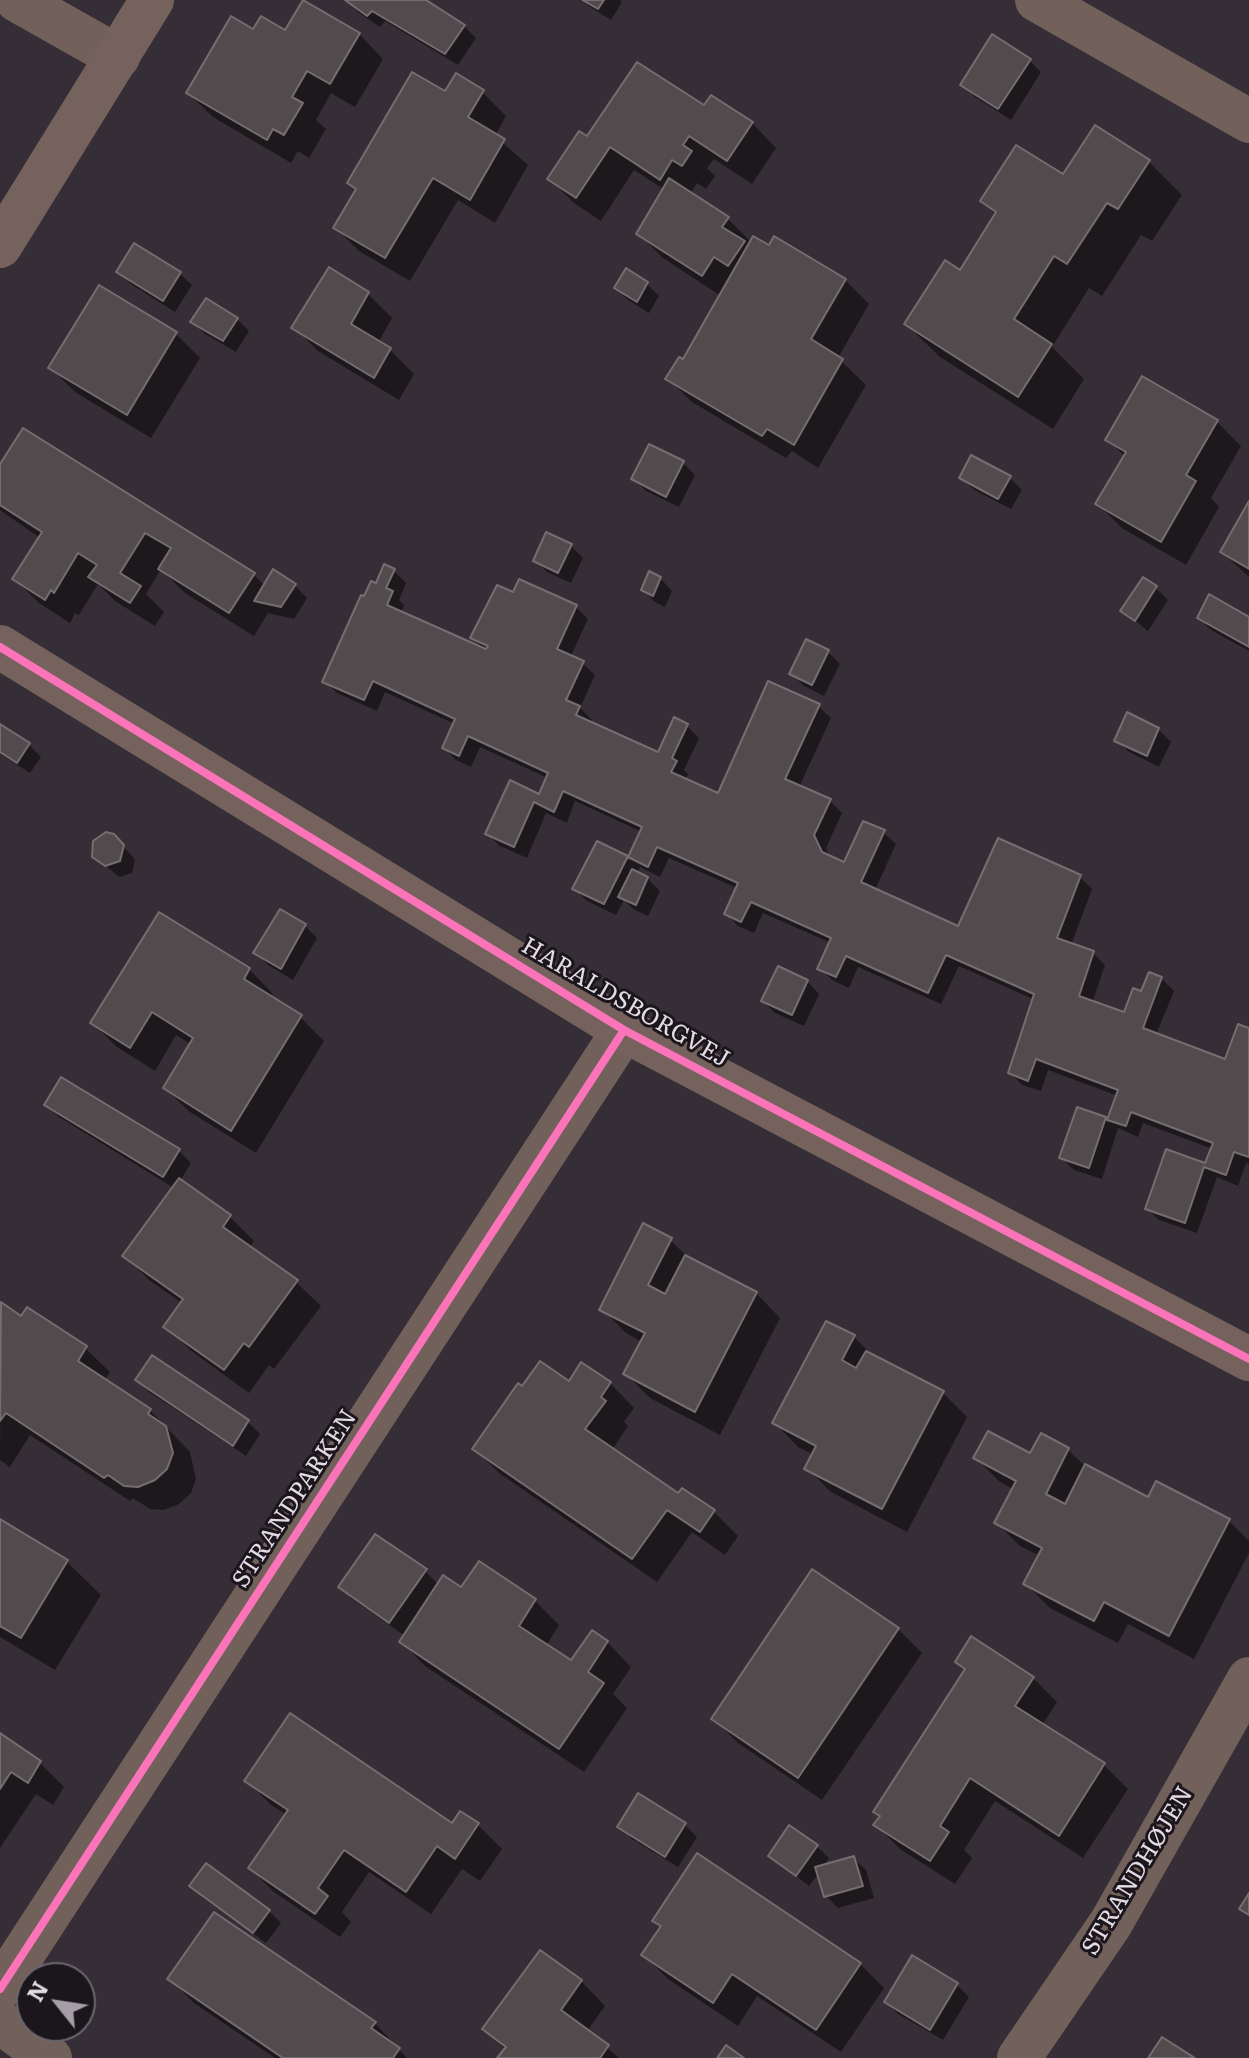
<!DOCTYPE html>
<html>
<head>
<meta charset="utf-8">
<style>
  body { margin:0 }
  #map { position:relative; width:1249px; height:2058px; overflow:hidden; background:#352e36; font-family:Literata,serif }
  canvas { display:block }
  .north { position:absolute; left:16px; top:1962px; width:80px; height:80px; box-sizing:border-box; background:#1b161c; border:2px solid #6b656c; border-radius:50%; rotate:300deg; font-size:22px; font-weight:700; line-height:32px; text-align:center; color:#e3dbe4 }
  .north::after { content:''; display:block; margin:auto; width:28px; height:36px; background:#a69ea7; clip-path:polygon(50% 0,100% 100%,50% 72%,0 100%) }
</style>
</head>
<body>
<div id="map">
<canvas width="1249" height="2058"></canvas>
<div class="north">N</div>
</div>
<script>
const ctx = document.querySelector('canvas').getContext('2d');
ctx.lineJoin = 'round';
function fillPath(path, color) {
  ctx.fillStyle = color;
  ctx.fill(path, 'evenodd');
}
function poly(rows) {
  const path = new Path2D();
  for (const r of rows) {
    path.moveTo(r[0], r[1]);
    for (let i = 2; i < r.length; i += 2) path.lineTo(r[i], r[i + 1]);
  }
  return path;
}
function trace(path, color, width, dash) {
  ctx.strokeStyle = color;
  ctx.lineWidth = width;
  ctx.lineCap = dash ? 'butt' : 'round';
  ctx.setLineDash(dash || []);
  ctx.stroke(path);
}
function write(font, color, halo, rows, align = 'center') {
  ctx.font = font + ' Literata,serif';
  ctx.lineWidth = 6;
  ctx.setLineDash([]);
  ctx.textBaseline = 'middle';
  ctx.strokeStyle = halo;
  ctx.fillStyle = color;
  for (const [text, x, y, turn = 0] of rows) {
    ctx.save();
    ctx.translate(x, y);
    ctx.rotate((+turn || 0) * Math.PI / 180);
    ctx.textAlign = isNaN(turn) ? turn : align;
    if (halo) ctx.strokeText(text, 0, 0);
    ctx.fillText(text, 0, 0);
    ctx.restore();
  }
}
const shadow = poly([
  [422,0,464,26,476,38,458,65,385,21,380,27,359,13,347,1],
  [579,0,620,0,622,2,611,20],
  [254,31,359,34,383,59,355,107,331,93,316,120,326,129,309,158,298,151,291,163,213,117,188,93],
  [1029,60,1041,72,1011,120,975,97,963,85],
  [482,92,506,116,495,136,528,165,495,223,458,200,410,281,359,251,335,227,357,191,349,183],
  [712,98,752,123,776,148,752,184,714,159,707,168,715,176,706,189,697,183,690,194,727,218,751,242,845,280,869,304,838,358,866,385,818,468,792,451,786,458,692,402,668,378,684,362,721,296,663,258,639,234,665,190,634,170,601,221,574,203,550,179,588,139,705,108],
  [1149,162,1182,195,1152,241,1141,235,1102,296,1089,288,1052,347,1084,379,1053,429,940,357,906,324,961,272,996,215,982,201,1063,177],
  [329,270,368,294,392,318,378,343,390,350,414,374,399,400,318,351,294,327],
  [627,271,647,284,659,296,649,313,628,300,616,288],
  [119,272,179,273,192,285,175,312,131,284],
  [237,319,249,331,236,352,205,334,193,322],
  [176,334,200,358,151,438,75,392,51,368],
  [1217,422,1241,446,1211,498,1219,507,1186,565,1122,528,1098,504,1125,457,1108,439],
  [972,457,1010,478,1022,490,1011,509,974,490,961,478],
  [683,463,695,475,679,507,646,491,634,479],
  [0,468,254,575,265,586,295,586,307,598,294,619,268,613,254,636,185,593,161,569,146,594,164,612,155,626,115,601,98,584,79,615,75,613,70,623,39,603,15,579,40,538,0,510],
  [1249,505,1249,577,1222,552],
  [571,546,583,558,571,583,547,572,535,560],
  [394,571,406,583,399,600,404,605,401,613,486,651,473,638,514,595,576,607,588,619,570,658,582,663,595,675,580,708,592,720,590,724,659,755,687,726,699,738,684,770,688,774,685,780,719,796,818,706,831,718,799,787,830,801,842,813,826,848,830,858,845,865,883,832,896,844,875,890,959,929,1080,877,1092,889,1071,945,1093,953,1105,965,1092,1003,1126,1015,1142,994,1161,978,1174,991,1156,1035,1226,1061,1249,1030,1249,1164,1246,1163,1238,1186,1217,1177,1197,1233,1159,1220,1147,1208,1167,1151,1206,1165,1213,1149,1143,1123,1138,1137,1118,1128,1102,1179,1074,1170,1061,1157,1105,1119,1109,1122,1118,1096,1048,1070,1041,1091,1022,1085,1010,1072,1035,1000,959,966,941,1004,858,967,849,988,832,980,820,968,831,943,763,913,754,933,738,926,726,913,737,888,669,858,660,877,640,867,637,874,647,878,660,891,648,916,633,909,624,900,616,915,587,901,575,889,626,858,629,861,642,832,575,801,567,823,546,813,527,858,500,846,487,834,540,796,548,778,480,747,471,767,456,760,444,748,455,724,385,692,377,711,337,693,325,681,377,585],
  [660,578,672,591,665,607,655,602,643,590],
  [1156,588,1168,600,1148,631,1123,611],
  [1199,618,1249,619,1249,651,1211,630],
  [806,642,828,652,840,664,824,696,804,686,792,674],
  [0,726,29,745,41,757,30,773,0,754],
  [1158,729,1171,742,1159,767,1129,752,1117,740],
  [113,836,135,859,132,873,119,877,94,856],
  [281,912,305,926,317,938,293,980,268,965,256,953],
  [249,969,273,994,270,998,300,1017,324,1041,256,1153,190,1112,165,1088,192,1045,176,1035,155,1071,117,1047,93,1023],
  [807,981,819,994,804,1026,775,1013,763,1001],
  [61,1079,179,1151,191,1163,180,1181,230,1217,254,1241,249,1248,296,1282,321,1306,274,1369,269,1365,249,1393,190,1350,166,1326,182,1303,149,1280,125,1256,174,1188,59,1117,46,1105],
  [670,1240,691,1260,756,1293,780,1318,720,1435,650,1398,626,1374,642,1342,626,1333,602,1309],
  [1,1305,22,1319,85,1348,110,1372,104,1381,150,1410,190,1452,196,1479,191,1493,179,1504,164,1510,150,1509,133,1498,130,1501,30,1435,10,1467,0,1460],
  [854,1337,873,1356,943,1393,967,1417,907,1532,831,1492,807,1468,814,1455,798,1447,774,1422],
  [152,1358,248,1422,260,1434,246,1456,149,1392,137,1380],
  [610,1383,634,1408,624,1422,628,1426,612,1450,678,1495,682,1490,714,1512,738,1536,725,1555,692,1532,657,1582,499,1473,475,1449,523,1389],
  [1041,1435,1068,1450,1085,1466,1149,1499,1229,1521,1249,1541,1249,1553,1194,1659,1128,1624,1118,1643,1050,1608,1026,1584,1040,1556,1020,1546,996,1522,1014,1490,1000,1482,976,1458,1031,1456],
  [0,1521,67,1562,101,1595,55,1670,0,1637],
  [425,1571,439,1585,535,1601,559,1625,546,1646,571,1663,593,1633,607,1642,631,1667,613,1694,627,1708,584,1772,425,1666,401,1641,405,1636,352,1599,340,1586],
  [898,1629,922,1653,822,1800,738,1743,714,1719],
  [957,1662,1033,1678,1057,1702,1042,1725,1104,1765,1128,1789,1083,1858,995,1801,964,1850,972,1858,955,1884,900,1849,876,1825,966,1671],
  [0,1736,40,1763,64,1787,53,1805,36,1794,0,1848],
  [247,1781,452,1826,461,1813,478,1825,502,1849,480,1881,462,1869,431,1914,369,1872,342,1912,351,1922,340,1937,274,1892,250,1868,287,1815,271,1805],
  [685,1825,697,1837,678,1867,632,1839,620,1827],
  [816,1846,829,1858,823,1867,853,1858,866,1870,874,1898,838,1908,826,1896,819,1873,809,1886,770,1855],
  [191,1886,269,1911,281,1923,266,1943,203,1898],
  [655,1920,860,1964,884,1988,841,2052,757,1996,738,2026,668,1979,644,1955,662,1928],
  [913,1958,957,1985,969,1997,943,2040,898,2014,886,2002],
  [170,1979,375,2023,407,2058,275,2058,194,2003],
  [581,1981,605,2006,587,2031,619,2058,500,2058,506,2050,485,2028]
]);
const building = poly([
  [303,0,360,33,330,84,307,71,292,97,303,103,284,135,273,129,267,140,186,93,231,16,253,29,261,16,285,30,303,0],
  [345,0,426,0,465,25,445,54,372,11,367,16,345,0],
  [582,0,604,0,598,9,582,0],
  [992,34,1031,59,998,109,960,85,992,34],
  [637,62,704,105,711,95,753,122,727,161,689,136,683,145,692,151,682,166,672,160,660,180,610,147,576,198,547,179,579,131,587,136,637,62],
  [412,72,445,91,456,73,484,90,468,117,505,139,470,200,433,178,385,258,333,228,356,189,347,183,412,72],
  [1095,125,1150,160,1118,209,1107,203,1067,264,1054,256,1014,319,1052,344,1018,397,904,324,945,260,960,270,996,212,980,201,1016,145,1063,174,1095,125],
  [669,178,729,217,722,227,745,241,728,266,714,257,702,276,636,234,669,178],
  [753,236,769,245,774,236,846,279,811,339,843,359,794,445,767,429,762,436,665,379,679,357,683,359,753,236],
  [134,243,181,272,163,301,116,272,134,243],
  [329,267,369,292,351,324,391,348,374,378,291,328,329,267],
  [626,268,648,282,637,302,614,288,626,268],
  [99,285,177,332,127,415,48,368,99,285],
  [206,298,238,318,223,341,190,322,206,298],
  [1142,376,1218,420,1186,475,1196,481,1161,542,1095,504,1126,452,1105,440,1142,376],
  [23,428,255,573,229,613,158,569,171,548,145,533,120,573,141,586,130,603,88,577,97,565,78,553,54,593,51,590,45,600,12,579,42,532,0,505,0,464,23,428],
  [649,444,684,461,666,497,631,479,649,444],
  [971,455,1011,476,998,499,959,478,971,455],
  [1249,501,1249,569,1220,552,1249,501],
  [546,532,572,544,558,573,533,561,546,532],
  [384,564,395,569,386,588,393,591,387,605,486,649,488,646,470,638,497,585,513,592,519,579,577,605,557,649,584,661,566,700,580,706,576,715,658,752,674,717,688,724,672,758,677,761,671,772,718,793,768,681,820,704,785,779,831,799,814,835,822,852,844,862,863,821,885,830,861,882,958,926,998,838,1081,875,1057,938,1094,951,1079,996,1124,1012,1133,988,1141,991,1149,972,1162,977,1143,1028,1225,1059,1238,1024,1249,1028,1249,1157,1234,1152,1226,1175,1204,1167,1185,1223,1145,1209,1166,1149,1205,1163,1213,1143,1131,1112,1126,1126,1107,1120,1118,1090,1036,1059,1028,1081,1008,1073,1034,994,946,955,928,993,846,956,836,977,817,969,831,938,751,902,741,922,724,914,738,883,657,847,648,867,628,857,642,827,563,791,554,812,534,802,514,847,485,834,510,780,539,794,548,773,468,736,459,756,442,748,455,719,373,681,364,700,322,682,361,595,364,596,371,581,376,583,384,564],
  [273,569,296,584,281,607,254,601,273,569],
  [649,571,661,577,653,596,641,590,649,571],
  [1143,577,1157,586,1135,621,1120,611,1143,577],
  [1209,594,1249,617,1249,647,1197,618,1209,594],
  [806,639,829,650,812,685,789,674,806,639],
  [1127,712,1159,728,1147,756,1114,741,1127,712],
  [0,724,30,743,17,763,0,752,0,724],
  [106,832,114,834,124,845,120,861,105,866,92,857,93,841,106,832],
  [597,841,628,856,604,904,572,889,597,841],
  [632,869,648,877,636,905,618,897,632,869],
  [280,909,306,924,281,969,253,953,280,909],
  [159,912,250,968,244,979,302,1015,231,1131,163,1088,193,1038,152,1012,130,1048,90,1023,159,912],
  [778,966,808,980,792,1015,761,1001,778,966],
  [61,1077,180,1149,163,1177,44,1105,61,1077],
  [1077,1107,1106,1117,1089,1168,1059,1158,1077,1107],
  [179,1178,231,1215,223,1227,298,1280,249,1347,244,1343,224,1370,163,1327,183,1299,122,1256,179,1178],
  [643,1223,672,1238,648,1285,665,1294,685,1255,757,1292,695,1412,623,1374,645,1333,599,1310,643,1223],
  [1,1302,21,1316,27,1307,87,1346,78,1361,151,1409,148,1414,166,1426,173,1453,167,1469,155,1480,138,1487,124,1486,108,1475,104,1478,6,1413,0,1421,1,1302],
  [826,1321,855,1335,842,1360,856,1368,866,1351,944,1391,882,1509,804,1469,816,1446,772,1423,826,1321],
  [152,1355,249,1420,233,1446,135,1380,152,1355],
  [540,1361,569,1381,581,1362,611,1382,601,1397,606,1401,585,1429,678,1493,682,1488,715,1510,700,1532,667,1510,632,1559,472,1449,518,1383,522,1386,540,1361],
  [988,1431,1030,1453,1041,1433,1069,1448,1046,1494,1065,1504,1085,1464,1148,1497,1156,1481,1230,1519,1169,1636,1104,1602,1094,1621,1023,1584,1042,1548,994,1523,1016,1481,973,1458,988,1431],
  [0,1519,68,1560,21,1638,0,1626,0,1519],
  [375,1534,427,1569,389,1623,338,1587,375,1534],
  [479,1561,536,1599,519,1626,571,1660,592,1630,608,1641,588,1672,604,1683,559,1749,399,1642,443,1575,461,1587,479,1561],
  [812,1569,899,1628,798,1778,711,1719,812,1569],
  [971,1636,1034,1677,1015,1706,1105,1763,1059,1836,970,1778,940,1826,949,1832,930,1861,873,1825,880,1816,873,1812,965,1669,955,1662,971,1636],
  [290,1713,452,1823,460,1811,479,1823,455,1859,437,1846,406,1892,344,1850,318,1888,328,1896,315,1914,248,1868,288,1810,244,1781,290,1713],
  [0,1733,41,1761,28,1783,11,1772,0,1789,0,1733],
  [638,1793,686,1823,665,1857,617,1827,638,1793],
  [789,1825,818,1845,796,1876,768,1856,789,1825],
  [697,1853,861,1963,816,2030,732,1974,713,2003,641,1955,661,1926,652,1921,697,1853],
  [854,1856,863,1886,824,1897,815,1867,854,1856],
  [206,1863,270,1910,253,1933,189,1886,206,1863],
  [1249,1893,1249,1915,1239,1909,1249,1893],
  [214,1912,376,2022,371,2028,400,2048,393,2058,283,2058,167,1979,214,1912],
  [540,1950,582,1980,561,2010,609,2045,600,2058,497,2058,506,2047,482,2029,540,1950],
  [912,1955,958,1983,930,2030,884,2002,912,1955],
  [1162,2037,1195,2058,1148,2058,1162,2037],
  [726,2045,744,2058,717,2058,726,2045]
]);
const street = poly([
  [17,0,118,57],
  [1037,0,1249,121],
  [0,1989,624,1030],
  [0,2022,50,2058],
  [1019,2058,1111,1923,1249,1679]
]);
const secondary = poly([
  [0,246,152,0],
  [0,647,624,1030,1249,1359]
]);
const cycleway = poly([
  [0,647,624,1030,1249,1359],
  [0,1989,624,1030]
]);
const streetNames = [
  ["HARALDSBORGVEJ",625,1003,30],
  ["STRANDPARKEN",295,1499,-57],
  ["STRANDHØJEN",1138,1871,-59]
];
fillPath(shadow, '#0007');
fillPath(building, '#524b4d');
trace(building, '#756e70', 2);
trace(street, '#72615b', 44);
trace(secondary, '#75625c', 44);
trace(cycleway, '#fb73b8', 8);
write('24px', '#e3dbe4', '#1b161c', streetNames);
</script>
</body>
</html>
